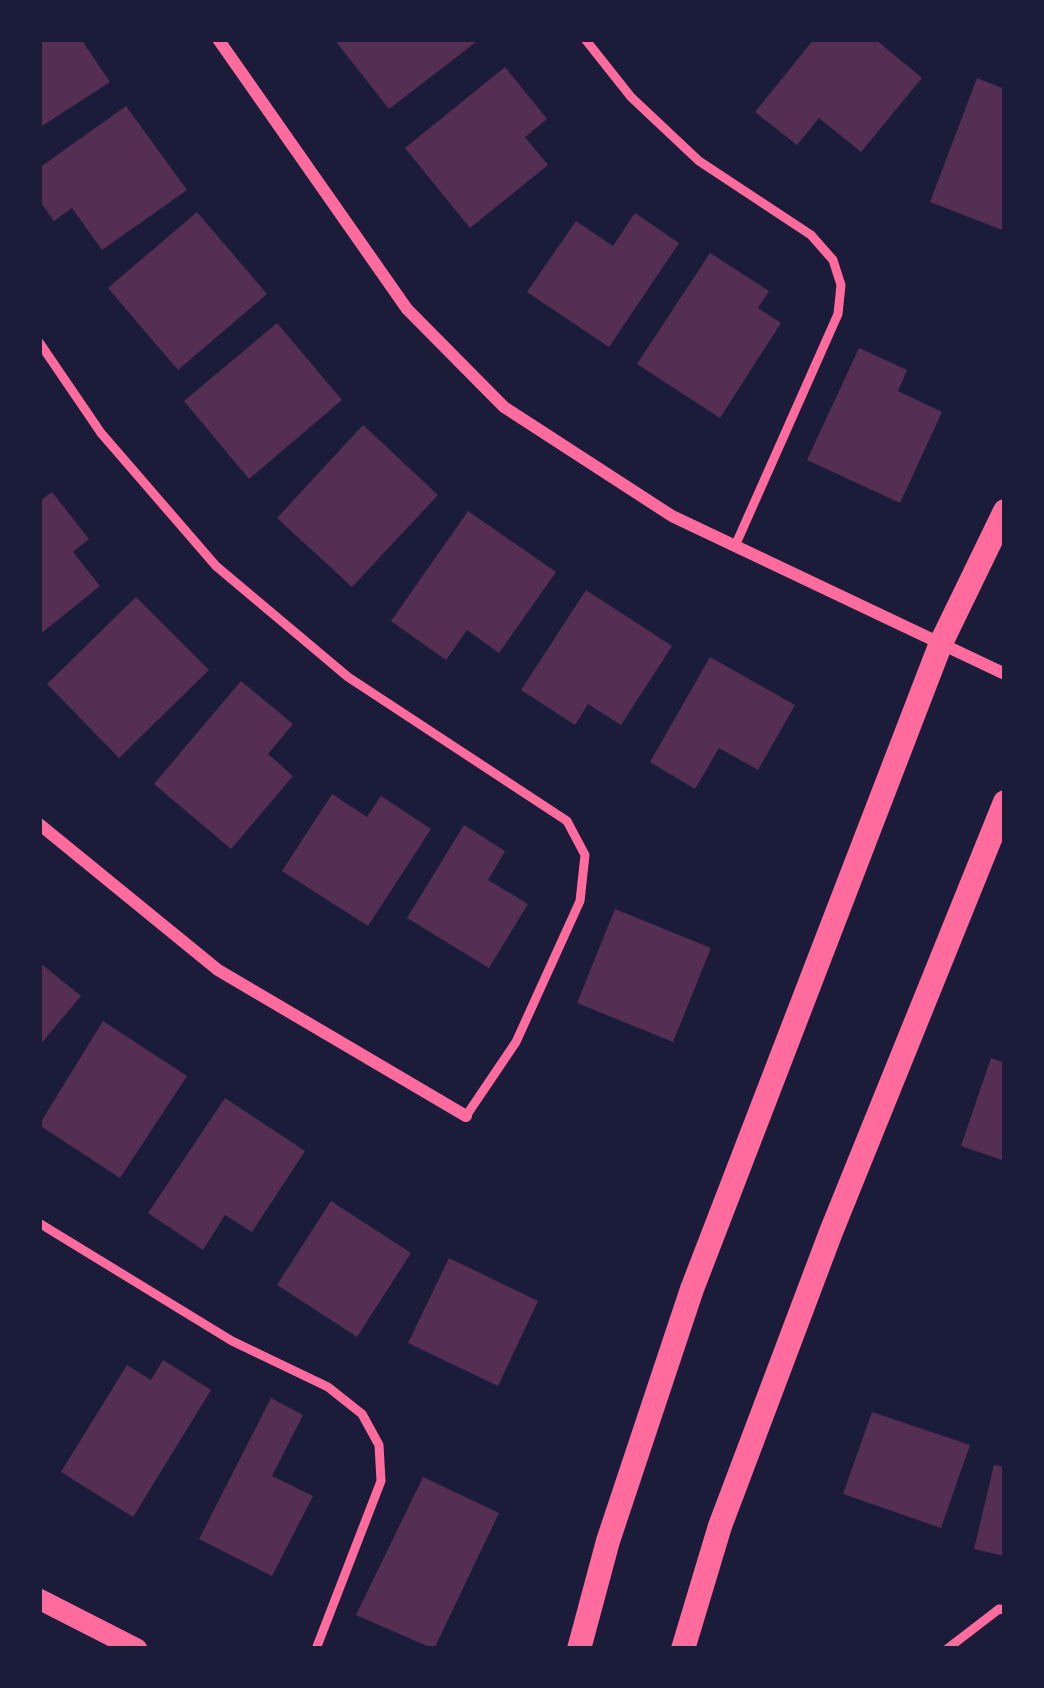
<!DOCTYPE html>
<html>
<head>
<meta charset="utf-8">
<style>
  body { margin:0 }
  #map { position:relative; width:1044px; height:1688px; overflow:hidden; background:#1b1b3a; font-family:"Zilla Slab",serif }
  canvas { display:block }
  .frame { position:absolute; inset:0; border:42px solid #1b1b3a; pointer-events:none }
</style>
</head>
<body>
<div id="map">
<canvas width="1044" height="1688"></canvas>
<div class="frame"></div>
</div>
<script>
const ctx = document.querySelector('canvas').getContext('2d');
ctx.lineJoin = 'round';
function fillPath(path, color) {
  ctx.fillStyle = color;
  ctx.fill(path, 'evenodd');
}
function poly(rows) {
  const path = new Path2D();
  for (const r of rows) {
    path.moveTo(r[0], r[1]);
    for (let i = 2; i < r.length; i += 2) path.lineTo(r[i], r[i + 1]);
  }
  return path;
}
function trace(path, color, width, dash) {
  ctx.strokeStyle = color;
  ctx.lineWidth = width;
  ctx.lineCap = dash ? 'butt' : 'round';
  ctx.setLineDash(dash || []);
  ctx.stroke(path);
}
const building = poly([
  [39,39,81,39,110,82,39,128],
  [334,39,480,39,389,109],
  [814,39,875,39,922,78,861,152,819,118,797,145,755,112],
  [505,67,547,119,525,137,548,165,470,228,405,148],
  [977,78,1005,89,1005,231,930,202],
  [126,106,187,190,102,250,72,208,54,221,39,200,39,168],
  [197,212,267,294,178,370,108,288],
  [635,213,679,243,609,347,527,292,576,221,613,246],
  [710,253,769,291,758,308,781,323,720,418,637,364],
  [277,323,342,400,249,479,184,401],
  [859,348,907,370,898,391,942,412,900,503,807,460],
  [363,425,438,495,352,587,277,518],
  [52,492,89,539,73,552,100,586,39,635,39,502],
  [468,511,556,572,499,653,467,630,446,660,391,621],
  [586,590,672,646,621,725,588,704,575,725,521,690],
  [136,597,209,670,119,758,47,684],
  [710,657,795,705,758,770,719,748,695,789,650,762],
  [241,681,293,724,268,754,293,776,231,849,154,784],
  [332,794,367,817,381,796,431,829,368,926,282,871],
  [464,825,505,851,488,880,528,904,489,968,407,918],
  [615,909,711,948,673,1042,577,1003],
  [39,962,81,996,39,1046],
  [103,1021,187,1076,120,1178,39,1125],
  [991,1058,1005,1063,1005,1161,961,1146],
  [225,1098,305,1151,252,1232,225,1215,203,1250,148,1213],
  [331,1201,411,1253,357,1337,277,1285],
  [449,1258,538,1301,498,1386,408,1343],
  [163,1360,211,1390,133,1517,61,1472,127,1365,151,1380],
  [271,1398,303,1415,272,1476,313,1496,272,1576,199,1539],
  [872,1412,970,1445,941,1528,843,1494],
  [994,1465,1005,1467,1005,1556,974,1549],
  [423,1477,499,1513,434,1649,356,1615]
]);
const service = poly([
  [585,39,631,97,699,161,811,235,833,260,841,285,838,314,735,546],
  [39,342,101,433,216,566,348,677,567,821,585,855,580,901,516,1042,466,1116],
  [39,1223,232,1341,328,1387,362,1414,379,1445,381,1481,316,1649],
  [947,1649,999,1609,1005,1610]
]);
const minor = poly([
  [218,39,407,309,504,407,672,516,1005,674],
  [39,824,218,970,466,1116]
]);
const tertiary = poly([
  [39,1599,137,1649]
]);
const secondary = poly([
  [579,1649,608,1541,692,1289,941,643,1005,511],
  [683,1649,720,1526,831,1232,1005,802]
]);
fillPath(building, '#542f53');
trace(service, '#ff6b9d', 9);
trace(minor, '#ff6b9d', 12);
trace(tertiary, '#ff6b9d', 21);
trace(secondary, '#ff6b9d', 24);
</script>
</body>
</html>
